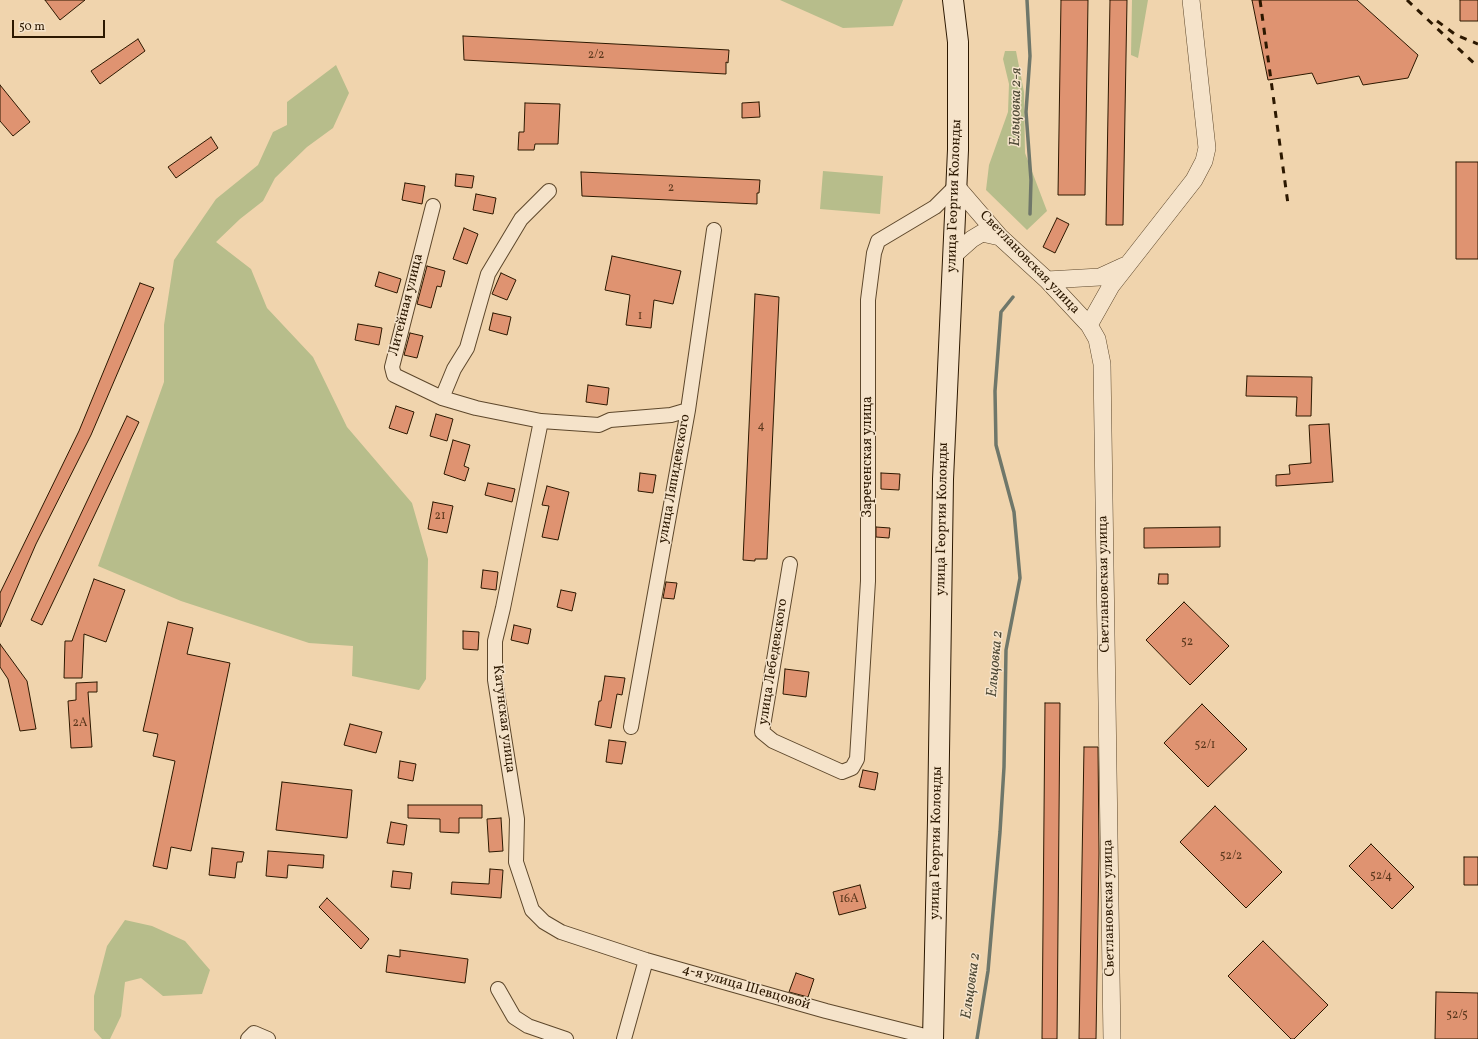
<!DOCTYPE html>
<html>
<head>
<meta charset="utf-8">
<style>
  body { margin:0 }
  #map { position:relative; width:1478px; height:1039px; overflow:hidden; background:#f0d4ad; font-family:Vollkorn,serif }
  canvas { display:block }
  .scale { position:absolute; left:12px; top:20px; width:93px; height:18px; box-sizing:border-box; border:2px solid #2c1800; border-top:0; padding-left:5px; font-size:12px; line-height:14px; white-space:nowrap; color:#2c1800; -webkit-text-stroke:3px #f5e3ca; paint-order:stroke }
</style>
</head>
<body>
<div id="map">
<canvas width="1478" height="1039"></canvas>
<div class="scale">50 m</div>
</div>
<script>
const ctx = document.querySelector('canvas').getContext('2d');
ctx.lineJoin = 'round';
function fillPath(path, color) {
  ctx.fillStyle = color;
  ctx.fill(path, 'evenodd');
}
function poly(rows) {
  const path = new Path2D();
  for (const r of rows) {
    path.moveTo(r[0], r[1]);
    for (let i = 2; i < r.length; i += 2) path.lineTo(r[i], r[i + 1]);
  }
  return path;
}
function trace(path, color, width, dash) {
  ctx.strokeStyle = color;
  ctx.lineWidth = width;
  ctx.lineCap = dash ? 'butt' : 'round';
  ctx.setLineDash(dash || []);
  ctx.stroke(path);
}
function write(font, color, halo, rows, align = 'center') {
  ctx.font = font + ' Vollkorn,serif';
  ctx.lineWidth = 3;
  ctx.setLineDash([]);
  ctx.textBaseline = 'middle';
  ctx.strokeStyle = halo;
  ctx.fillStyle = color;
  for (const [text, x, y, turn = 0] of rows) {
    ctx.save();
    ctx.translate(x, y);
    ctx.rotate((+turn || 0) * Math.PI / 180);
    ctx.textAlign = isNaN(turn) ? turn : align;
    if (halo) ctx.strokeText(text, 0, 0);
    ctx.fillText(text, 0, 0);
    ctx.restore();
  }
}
const green = poly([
  [780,0,903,0,893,26,843,28],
  [1132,0,1148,0,1138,58,1131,55],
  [1005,51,1016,51,1024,92,1025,153,1047,211,1027,230,986,190,989,165,1008,112,1009,84,1003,59],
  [336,65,349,93,333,128,307,147,275,178,263,201,240,219,216,242,251,269,267,308,313,357,347,427,412,503,428,559,426,679,419,690,352,676,353,646,309,643,181,601,98,566,164,382,164,325,174,260,216,199,258,165,273,132,287,125,287,102],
  [823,171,883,176,880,214,820,209],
  [125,920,152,926,185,941,210,970,202,994,163,996,141,978,125,982,121,1016,110,1039,102,1039,94,1030,94,996,107,946]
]);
const stream = poly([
  [1027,0,1030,56,1026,112,1031,180,1030,214],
  [977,1039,988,971,1000,832,1004,767,1006,650,1020,578,1014,512,996,445,995,391,1001,312,1013,297]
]);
const building = poly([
  [45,0,85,0,60,20,45,0],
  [1061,0,1088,0,1085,195,1058,195,1061,0],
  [1110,0,1127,0,1123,225,1106,225,1110,0],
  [1252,0,1357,0,1418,55,1408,78,1363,85,1359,76,1317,84,1312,73,1268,80,1252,0],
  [1460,0,1478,0,1478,21,1460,21,1460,0],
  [463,36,729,50,728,63,726,62,726,74,464,60,463,36],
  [138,39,145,51,100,84,91,71,138,39],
  [0,85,30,122,13,136,0,121,0,85],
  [759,102,760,117,742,118,742,103,759,102],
  [525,103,560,104,558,144,535,144,534,150,518,150,519,132,524,132,525,103],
  [211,137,218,148,176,178,168,167,211,137],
  [1456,162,1478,162,1478,259,1456,259,1456,162],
  [581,172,760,180,759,193,757,193,757,204,582,196,581,172],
  [456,174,474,176,472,188,455,186,456,174],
  [405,183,425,186,422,204,402,200,405,183],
  [476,194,496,198,493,214,473,210,476,194],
  [1057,218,1069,224,1055,253,1043,247,1057,218],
  [464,228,478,234,467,264,453,259,464,228],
  [612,256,681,271,673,304,654,300,651,328,626,325,630,295,605,290,612,256],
  [427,266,445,271,441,287,437,286,431,308,417,304,427,266],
  [379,272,401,279,397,293,375,286,379,272],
  [501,273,516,280,507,300,492,294,501,273],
  [140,283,154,288,91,435,36,544,0,627,0,593,79,431,140,283],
  [755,294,779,297,767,559,755,559,755,561,743,560,755,294],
  [493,313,511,317,507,335,489,330,493,313],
  [358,324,382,328,379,345,355,340,358,324],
  [410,333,423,336,417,358,404,355,410,333],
  [1247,376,1312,377,1311,416,1296,416,1297,397,1246,396,1247,376],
  [588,385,609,388,607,405,586,402,588,385],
  [396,406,414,412,407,434,389,428,396,406],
  [436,414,453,419,447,441,430,436,436,414],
  [127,416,139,422,42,625,31,620,127,416],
  [1329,424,1333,482,1276,486,1276,475,1290,474,1289,465,1311,463,1309,425,1329,424],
  [453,440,470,445,464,466,469,468,465,481,444,474,453,440],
  [640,473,656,475,653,493,638,491,640,473],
  [881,473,900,474,899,490,881,489,881,473],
  [488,483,515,489,512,502,485,495,488,483],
  [547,486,569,492,558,540,542,537,549,506,542,505,547,486],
  [433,502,453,506,447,533,428,529,433,502],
  [876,527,890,528,889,538,876,537,876,527],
  [1220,527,1220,547,1144,548,1144,528,1220,527],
  [483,570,498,572,496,590,481,588,483,570],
  [1159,574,1168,574,1168,584,1158,584,1159,574],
  [94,579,125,590,106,642,84,634,82,678,64,678,65,641,72,641,94,579],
  [666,582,677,583,674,599,663,598,666,582],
  [561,590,576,593,572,611,557,607,561,590],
  [1184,602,1229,646,1190,685,1146,640,1184,602],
  [168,622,193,628,187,654,230,663,191,851,171,847,167,869,153,866,175,761,153,756,158,734,143,731,168,622],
  [514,625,531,629,528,644,511,640,514,625],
  [463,631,479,632,478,650,463,649,463,631],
  [0,644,27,681,36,729,20,731,8,679,0,667,0,644],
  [785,669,809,672,806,697,783,694,785,669],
  [605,676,625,678,622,695,617,694,611,728,595,725,599,701,601,701,605,676],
  [97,682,97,692,88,692,92,747,71,748,68,701,76,700,76,683,97,682],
  [1045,703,1060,703,1057,1039,1042,1039,1045,703],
  [1202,704,1247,749,1208,787,1164,743,1202,704],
  [350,724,382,732,376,753,344,745,350,724],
  [609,740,626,742,622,764,606,762,609,740],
  [1084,747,1098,747,1099,853,1096,1039,1079,1039,1084,747],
  [400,761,416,764,413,781,398,778,400,761],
  [863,770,878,773,875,790,859,787,863,770],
  [282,782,352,790,347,838,276,830,282,782],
  [408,805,482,805,482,818,459,818,459,833,440,832,440,819,408,818,408,805],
  [1215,806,1282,872,1246,908,1180,842,1215,806],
  [501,818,503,851,489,852,487,819,501,818],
  [391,822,407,825,404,845,387,843,391,822],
  [1371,844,1414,887,1392,909,1349,866,1371,844],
  [212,848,244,852,242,862,237,862,235,878,209,875,212,848],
  [268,851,324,855,323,868,288,865,287,878,266,876,268,851],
  [1464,857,1478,857,1478,885,1464,885,1464,857],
  [490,869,503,870,501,898,451,894,452,882,489,884,490,869],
  [393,871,412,873,410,889,391,887,393,871],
  [860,885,866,908,839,915,833,892,860,885],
  [327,898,369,939,361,949,319,907,327,898],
  [1263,941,1328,1005,1294,1039,1291,1039,1228,976,1263,941],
  [400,950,468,959,465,983,386,972,388,955,400,957,400,950],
  [796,973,814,979,808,997,789,992,796,973],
  [1436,992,1478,993,1478,1039,1435,1039,1436,992]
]);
const minor = poly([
  [433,206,392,367,394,375,442,398,476,408,541,421,599,425,610,420,671,415,688,410],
  [442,398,454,369,467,348,488,274,521,219,549,191],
  [541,421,503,608,495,641,495,680,517,819,516,862,532,910,544,922,561,932,646,960,826,1011,933,1038],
  [790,564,762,732,773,741,842,772,852,768,857,759,868,581,868,300,874,253,878,241,935,207,956,186],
  [631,727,688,410,714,230],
  [498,989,514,1017,528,1026,566,1039],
  [248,1039,254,1033,268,1039],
  [624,1039,646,960]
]);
const tertiary = poly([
  [956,186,1000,237,1047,280,1089,325,1097,339,1102,364,1112,1039],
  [954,255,972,239,982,233,1000,237],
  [1047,280,1100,277,1124,266],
  [1089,325,1111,286,1194,180,1204,161,1207,148,1191,0]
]);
const secondary = poly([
  [933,1039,938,820,943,479,958,150,958,42,953,0]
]);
const rail = poly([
  [1260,0,1288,204],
  [1407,0,1478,67],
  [1437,21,1456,35,1478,44]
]);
const numberNames = [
  ["2/2",596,56],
  ["2",671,189],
  ["1",640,317],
  ["4",761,427],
  ["21",440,517],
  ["52",1187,643],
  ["2А",80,724],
  ["52/1",1205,746],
  ["52/2",1231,857],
  ["52/4",1381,877],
  ["16А",849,900],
  ["52/5",1457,1016]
];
const streetNames = [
  ["улица Георгия Колонды",955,196,-88],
  ["Светлановская улица",1029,263,46],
  ["Литейная улица",407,305,-76],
  ["Зареченская улица",868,457,-90],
  ["улица Ляпидевского",675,479,-80],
  ["улица Георгия Колонды",943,519,-89],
  ["Светлановская улица",1105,584,-91],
  ["улица Лебедевского",774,662,-81],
  ["Катунская улица",503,719,83],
  ["улица Георгия Колонды",937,843,-89],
  ["Светлановская улица",1110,908,-91],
  ["4-я улица Шевцовой",746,988,16]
];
const waterNames = [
  ["Ельцовка 2-я",1017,107,-89],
  ["Ельцовка 2",996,664,-85],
  ["Ельцовка 2",972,986,-82]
];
fillPath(green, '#b7bd8b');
trace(stream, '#6f776a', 3.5);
fillPath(building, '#df9371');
trace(building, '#2c1800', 1);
trace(minor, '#5d472b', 16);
trace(tertiary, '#5d472b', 18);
trace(secondary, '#2c1800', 22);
trace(minor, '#f5e3ca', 14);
trace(tertiary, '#f5e3ca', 17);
trace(secondary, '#f5e3ca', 20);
trace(rail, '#2c1800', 3, [7, 7]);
write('12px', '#59371c', null, numberNames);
write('14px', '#2c1800', '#f5e3ca', streetNames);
write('italic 15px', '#4d4835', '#f5e3ca', waterNames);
</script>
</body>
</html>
